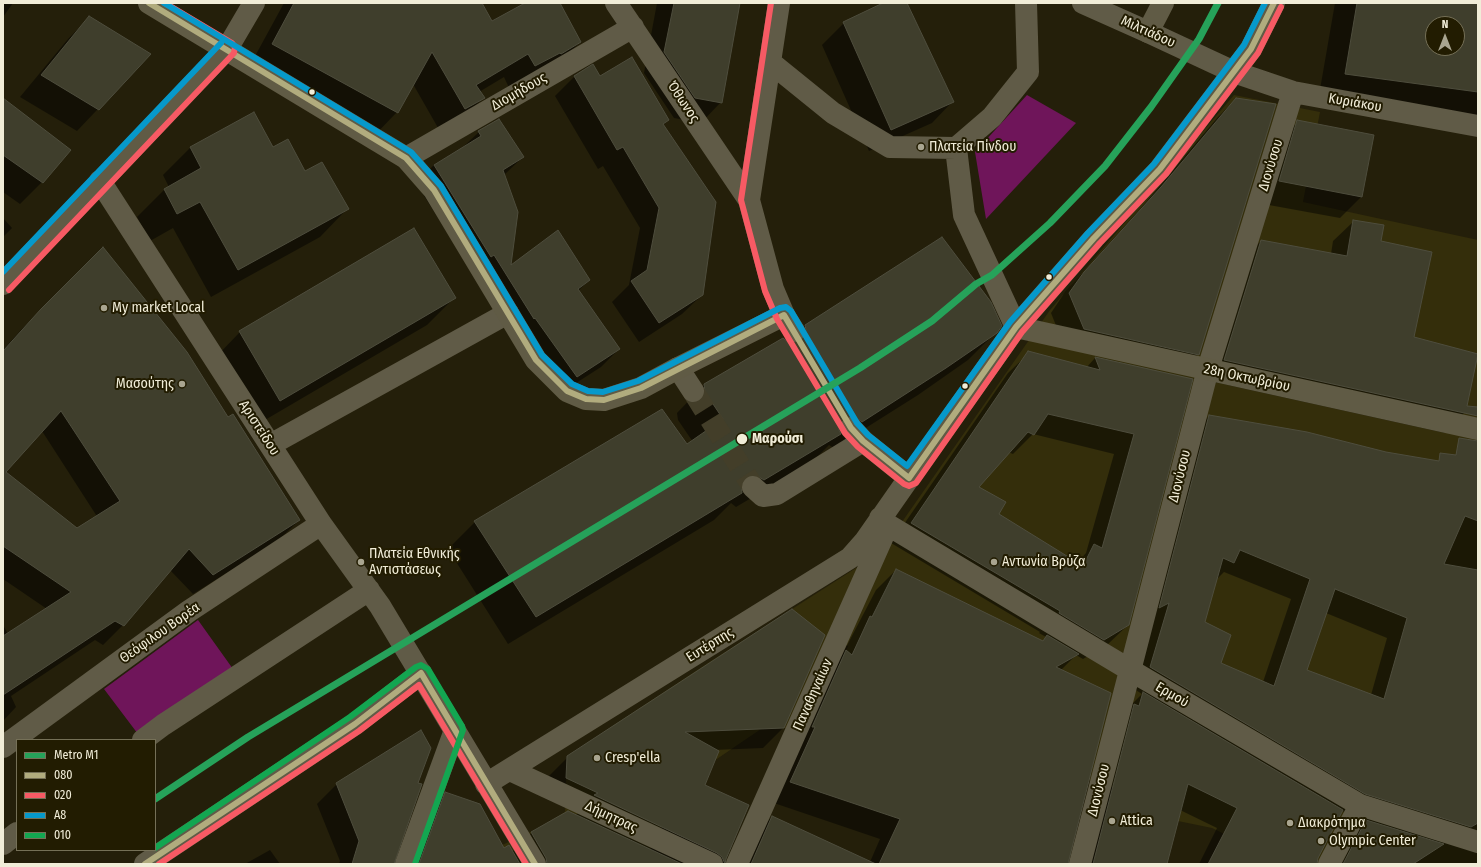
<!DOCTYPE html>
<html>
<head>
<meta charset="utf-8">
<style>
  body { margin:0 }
  #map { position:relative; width:1481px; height:867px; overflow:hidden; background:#241f0a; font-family:"Fira Sans Condensed",sans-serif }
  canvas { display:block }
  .frame { position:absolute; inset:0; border:4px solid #f1edd8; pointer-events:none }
  .legend { position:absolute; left:16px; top:739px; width:140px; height:112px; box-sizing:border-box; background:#221c01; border:1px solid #757057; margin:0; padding:5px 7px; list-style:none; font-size:12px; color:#f1edd8 }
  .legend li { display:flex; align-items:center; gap:8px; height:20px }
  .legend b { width:20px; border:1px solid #757057 }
  .north { position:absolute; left:1425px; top:16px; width:40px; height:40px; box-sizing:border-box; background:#221c01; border:1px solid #757057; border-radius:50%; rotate:0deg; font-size:11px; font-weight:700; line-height:16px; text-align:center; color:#f1edd8 }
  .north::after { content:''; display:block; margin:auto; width:14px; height:18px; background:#a9a590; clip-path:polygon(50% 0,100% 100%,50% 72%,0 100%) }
</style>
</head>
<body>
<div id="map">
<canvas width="1481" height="867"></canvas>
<div class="frame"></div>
<ul class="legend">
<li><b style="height:5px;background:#26a25a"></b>Metro Μ1</li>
<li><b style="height:5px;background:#b1ac7e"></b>080</li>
<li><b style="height:5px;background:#f75a64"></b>020</li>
<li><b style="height:5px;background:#0699cb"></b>A8</li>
<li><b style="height:5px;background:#13a651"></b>010</li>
</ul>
<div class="north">N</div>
</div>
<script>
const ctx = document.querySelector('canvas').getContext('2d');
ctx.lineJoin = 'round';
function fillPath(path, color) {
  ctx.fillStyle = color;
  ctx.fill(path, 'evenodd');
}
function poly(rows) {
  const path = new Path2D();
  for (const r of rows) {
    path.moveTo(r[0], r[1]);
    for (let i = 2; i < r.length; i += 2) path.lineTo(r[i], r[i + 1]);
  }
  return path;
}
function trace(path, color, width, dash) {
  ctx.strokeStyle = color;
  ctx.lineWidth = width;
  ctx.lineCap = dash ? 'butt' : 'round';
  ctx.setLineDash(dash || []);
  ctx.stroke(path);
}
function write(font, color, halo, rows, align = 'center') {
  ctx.font = font + ' "Fira Sans Condensed",sans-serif';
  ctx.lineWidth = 4;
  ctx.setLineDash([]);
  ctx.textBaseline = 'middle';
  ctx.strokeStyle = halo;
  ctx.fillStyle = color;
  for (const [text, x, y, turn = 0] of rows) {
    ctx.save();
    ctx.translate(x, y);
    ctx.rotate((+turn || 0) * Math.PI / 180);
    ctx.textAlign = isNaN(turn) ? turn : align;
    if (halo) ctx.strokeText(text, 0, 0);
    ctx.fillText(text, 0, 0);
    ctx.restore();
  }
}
const built = poly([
  [1234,95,1320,112,1303,202,1478,240,1478,864,1286,864,1212,828,1178,821,1118,789,1091,781,1029,755,837,670,848,646,829,637,786,728,761,729,683,782,664,824,643,864,419,864,445,792,502,845,535,830,565,812,567,756,711,661,881,552,1050,310]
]);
const green = poly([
  [1027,95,1076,123,986,219,975,152],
  [198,620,233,669,141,738,104,689]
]);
const shadow = poly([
  [3,3,13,3,3,17],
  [284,3,481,3,492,22,527,3,559,3,580,42,556,66,510,90,504,77,479,92,483,98,459,122,441,133,413,84,397,112,373,137,248,69],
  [657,3,739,3,721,102,701,123,674,118,644,73],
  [886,3,906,3,953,101,932,123,869,151,822,45,844,23],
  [1335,3,1478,3,1478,123,1318,101],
  [1433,24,1457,24,1457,48,1433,48],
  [89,18,150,54,77,131,20,97,68,39],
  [593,66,599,77,667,120,663,125,702,295,682,314,639,342,612,302,629,285,640,228,603,166,598,169,555,96,574,77],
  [1236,99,1198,354,1180,373,1065,348,1051,313,1065,292,1142,207,1217,118],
  [3,104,42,182,20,204,3,192],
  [253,113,273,149,305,172,347,209,320,237,211,297,173,228,150,241,137,217,164,190,169,187,163,175,190,148],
  [1298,122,1361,197,1340,218,1258,203,1276,143],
  [479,132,523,157,504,175,510,268,589,280,578,291,619,349,601,367,559,394,473,274,416,183,434,165,462,148],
  [3,218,12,228,3,237],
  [1353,222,1380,241,1413,337,1464,413,1445,433,1205,380,1241,261,1261,241,1331,254,1333,241],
  [103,249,227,419,299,520,279,540,193,594,170,570,123,625,103,645,95,640,11,696,16,707,3,721,3,625,8,634,47,609,3,579,3,470,83,534,98,518,42,431,3,447,3,350,21,330],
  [454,298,427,325,253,427,213,360,240,332],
  [805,325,996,332,968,360,918,395,834,448,829,445,812,462,736,507,731,503,714,520,508,644,448,549,475,522,686,446,693,442,678,420,677,413,704,385,788,343],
  [1029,353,1086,368,1095,358,1191,380,1128,625,1107,645,1083,659,1076,655,1061,670,1067,864,740,864,752,837,772,817,870,862,880,839,771,802,826,671,842,655,876,590,896,570,1042,642,1046,637,1039,633,1040,632,891,543,1008,373],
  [1033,434,1114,454,1086,553,1077,563,998,514,977,487,1008,452,1013,454],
  [1209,416,1478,472,1478,864,1334,864,1346,841,1367,820,1342,811,1317,858,1316,864,1199,864,1217,828,1180,810,1166,864,1079,864,1123,713,1142,694,1131,687,1189,436],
  [1224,572,1291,599,1263,682,1220,664,1204,622,1216,580],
  [1326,613,1387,638,1371,695,1306,671],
  [792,610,783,728,763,748,714,750,704,785,725,859,724,864,407,864,426,814,446,794,503,849,512,852,531,833,568,812,576,815,578,813,548,777,568,757],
  [337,784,417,784,393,864,339,864,340,861,317,804],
  [270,850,280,864,245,864]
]);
const building = poly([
  [294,3,482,3,492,21,525,3,560,3,581,42,561,54,560,53,535,66,528,54,476,85,485,98,465,109,432,52,398,113,272,44,294,3],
  [674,3,740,3,722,103,695,98,664,52,674,3],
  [883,3,907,3,954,102,891,130,843,22,883,3],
  [1357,3,1478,3,1478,92,1345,74,1357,3],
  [1433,24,1457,24,1457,48,1433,48,1433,24],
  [89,16,151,54,99,110,41,75,89,16],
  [632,57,669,120,663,124,716,202,703,295,659,323,631,281,647,270,659,208,623,147,617,150,574,76,593,64,600,76,632,57],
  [3,98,71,150,43,183,3,155,3,98],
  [1236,98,1276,104,1199,355,1084,329,1069,293,1084,272,1161,187,1236,98],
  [254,112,273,147,288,139,305,171,322,162,349,209,238,270,200,202,177,214,164,189,201,168,190,147,254,112],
  [499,119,524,157,503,170,518,212,511,265,558,230,590,280,578,289,620,349,577,377,535,318,534,319,494,255,491,257,434,165,481,136,478,131,499,119],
  [1297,120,1374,135,1362,197,1279,181,1297,120],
  [1353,220,1384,225,1381,241,1432,252,1414,337,1478,354,1467,406,1478,407,1478,416,1224,360,1261,240,1347,256,1353,220],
  [414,228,456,298,280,401,239,331,414,228],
  [942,237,991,302,1002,326,997,333,946,368,862,422,854,416,848,416,843,419,839,425,839,430,841,434,764,480,756,475,749,475,744,478,741,484,742,493,536,617,474,521,662,409,687,444,723,419,705,392,704,384,783,338,788,342,795,343,800,342,805,336,806,330,805,325,942,237],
  [103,247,187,352,228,417,233,414,300,520,213,575,189,549,124,626,115,621,3,695,3,636,71,592,3,546,3,351,41,309,103,247],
  [61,411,120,501,77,528,6,472,61,411],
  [1028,351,1100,370,1095,357,1193,379,1129,625,1104,640,1059,613,1060,611,911,523,1028,351],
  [1048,414,1134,434,1102,548,1094,544,1083,566,999,514,1006,502,979,487,1028,432,1034,435,1048,414],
  [1209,415,1307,432,1386,452,1439,461,1440,453,1456,455,1459,438,1478,441,1478,521,1465,516,1444,564,1478,570,1478,823,1471,827,1365,794,1150,667,1169,603,1159,608,1209,415],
  [1240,550,1310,579,1274,686,1221,663,1231,635,1205,622,1223,558,1234,563,1240,550],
  [1335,589,1407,618,1384,699,1307,670,1335,589],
  [896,569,1043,641,1047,635,1079,654,1056,667,1111,693,1068,864,879,864,900,819,790,782,815,727,812,727,846,650,852,655,870,616,872,617,896,569],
  [792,609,825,635,784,728,685,732,719,751,705,785,749,805,726,859,725,864,722,857,717,853,594,795,598,793,566,778,567,756,792,609],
  [1143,692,1343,810,1318,858,1317,864,1208,864,1237,808,1188,784,1167,864,1093,864,1134,704,1139,706,1143,692],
  [421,730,431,748,418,783,422,784,394,864,352,864,359,841,336,783,421,730],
  [445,792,480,804,504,848,509,845,520,864,419,864,445,792],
  [568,811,682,864,547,864,546,858,531,832,568,811],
  [772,816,876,864,751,864,772,816],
  [1366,820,1444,844,1413,864,1343,864,1366,820]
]);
const streetTunnel = poly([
  [693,391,753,487]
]);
const secondaryTunnel = poly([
  [794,331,851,428]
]);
const street = poly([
  [616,3,749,200],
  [779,3,749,200,773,289,784,315],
  [1083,3,1148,32,1234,72,1293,92,1478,126],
  [227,49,254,3],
  [770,62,833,113,890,147,956,148,964,215,1016,327],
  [956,148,992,117,1028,72,1026,3],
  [406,158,633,27],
  [100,181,321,524,380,606,535,864],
  [678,368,693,391],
  [270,445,508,313],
  [753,487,763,496,777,494,863,441],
  [880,518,888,525,1130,670,1360,805,1478,842],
  [143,740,163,725,369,590],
  [3,747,189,611,321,524],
  [510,770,712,864],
  [486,784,850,558,865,541,909,478],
  [3,844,17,833],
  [145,864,355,724,421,673],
  [406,864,455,730],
  [737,864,888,525],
  [1080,864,1208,369,1293,92],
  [1329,864,1360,805]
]);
const secondary = poly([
  [149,3,406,158,434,190,536,360,567,391,586,399,604,400,641,388,678,368,784,315,794,331],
  [1148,32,1163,3],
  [3,284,227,49],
  [1016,327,1478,429],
  [851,428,863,441,909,478,1016,327,1094,238,1160,169,1251,49,1274,3]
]);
const bus1 = poly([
  [149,3,406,158,434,190,536,360,567,391,586,399,604,400,641,388,784,315,851,428,863,441,909,478,1016,327,1094,238,1160,169,1251,49,1274,3],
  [145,864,355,724,421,673,535,864]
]);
const bus2 = poly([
  [771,3,741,200,765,291,777,319,845,433,858,447,904,484,909,486,916,483,1022,332,1100,243,1166,174,1258,53,1281,7],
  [9,290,234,53,235,47,232,43,165,3],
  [159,864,359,731,419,685,526,864]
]);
const bus3 = poly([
  [164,3,411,152,441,186,542,355,572,384,588,391,603,392,638,381,780,308,786,307,791,311,857,423,868,435,907,466,1010,322,1088,233,1154,164,1244,45,1265,3],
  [3,272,221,43]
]);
const bus4 = poly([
  [155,848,350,717,416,667,421,665,428,669,462,726,463,730,415,864]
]);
const metro1 = poly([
  [155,799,248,737,860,368,932,321,976,284,992,275,1050,223,1105,166,1151,107,1199,39,1218,3]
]);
const markers = [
  [312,92,3.5,"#f1edd8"],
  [921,147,4,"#a9a590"],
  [1049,277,3.5,"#f1edd8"],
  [104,308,4,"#a9a590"],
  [182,384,4,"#a9a590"],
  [965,386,3.5,"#f1edd8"],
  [742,439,6,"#f1edd8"],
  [361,562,4,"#a9a590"],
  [994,562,4,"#a9a590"],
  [597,758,4,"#a9a590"],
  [1112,821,4,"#a9a590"],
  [1290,823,4,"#a9a590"],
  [1321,841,4,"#a9a590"]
];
const streetNames = [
  ["Μιλτιάδου",1148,32,24],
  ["Διομήδους",519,92,-30],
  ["Όθωνος",683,102,56],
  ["Κυριάκου",1355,103,10],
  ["Διονύσου",1271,165,-73],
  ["28η Οκτωβρίου",1247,378,12],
  ["Αριστείδου",259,428,57],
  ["Διονύσου",1180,476,-76],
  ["Θεόφιλου Βορέα",160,633,-35],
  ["Ευτέρπης",710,645,-32],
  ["Παναθηναίων",813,695,-66],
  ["Ερμού",1172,695,30],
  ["Διονύσου",1099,790,-76],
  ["Δήμητρας",611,817,25]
];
const poiNames = [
  ["Πλατεία Πίνδου",929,147],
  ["My market Local",112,308],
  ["Μασούτης",174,384,"right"],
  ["Πλατεία Εθνικής",369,554],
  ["Αντιστάσεως",369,570],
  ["Αντωνία Βρύζα",1002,562],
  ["Cresp'ella",605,758],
  ["Attica",1120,821],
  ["Διακρότημα",1298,823],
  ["Olympic Center",1329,841]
];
const stopNames = [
  ["Μαρούσι",752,439]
];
fillPath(built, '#342e0b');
fillPath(green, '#6f155a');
fillPath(shadow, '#0007');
fillPath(building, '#3f3e2c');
trace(building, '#4e4d3d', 1);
trace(streetTunnel, '#433e29', 22, [22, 11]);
trace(secondaryTunnel, '#433e29', 22, [22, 11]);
trace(street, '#605b47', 22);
trace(secondary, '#605b45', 22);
trace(bus1, '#b1ac7e', 6);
trace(bus2, '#f75a64', 6);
trace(bus3, '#0699cb', 6);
trace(bus4, '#13a651', 6);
trace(metro1, '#26a25a', 7);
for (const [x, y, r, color] of markers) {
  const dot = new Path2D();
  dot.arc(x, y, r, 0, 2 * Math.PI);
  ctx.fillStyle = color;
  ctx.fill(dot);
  trace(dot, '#221c01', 1.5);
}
write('14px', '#f1edd8', '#221c01', streetNames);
write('14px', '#f1edd8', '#221c01', poiNames, 'left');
write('bold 14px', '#f1edd8', '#221c01', stopNames, 'left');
</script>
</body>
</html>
